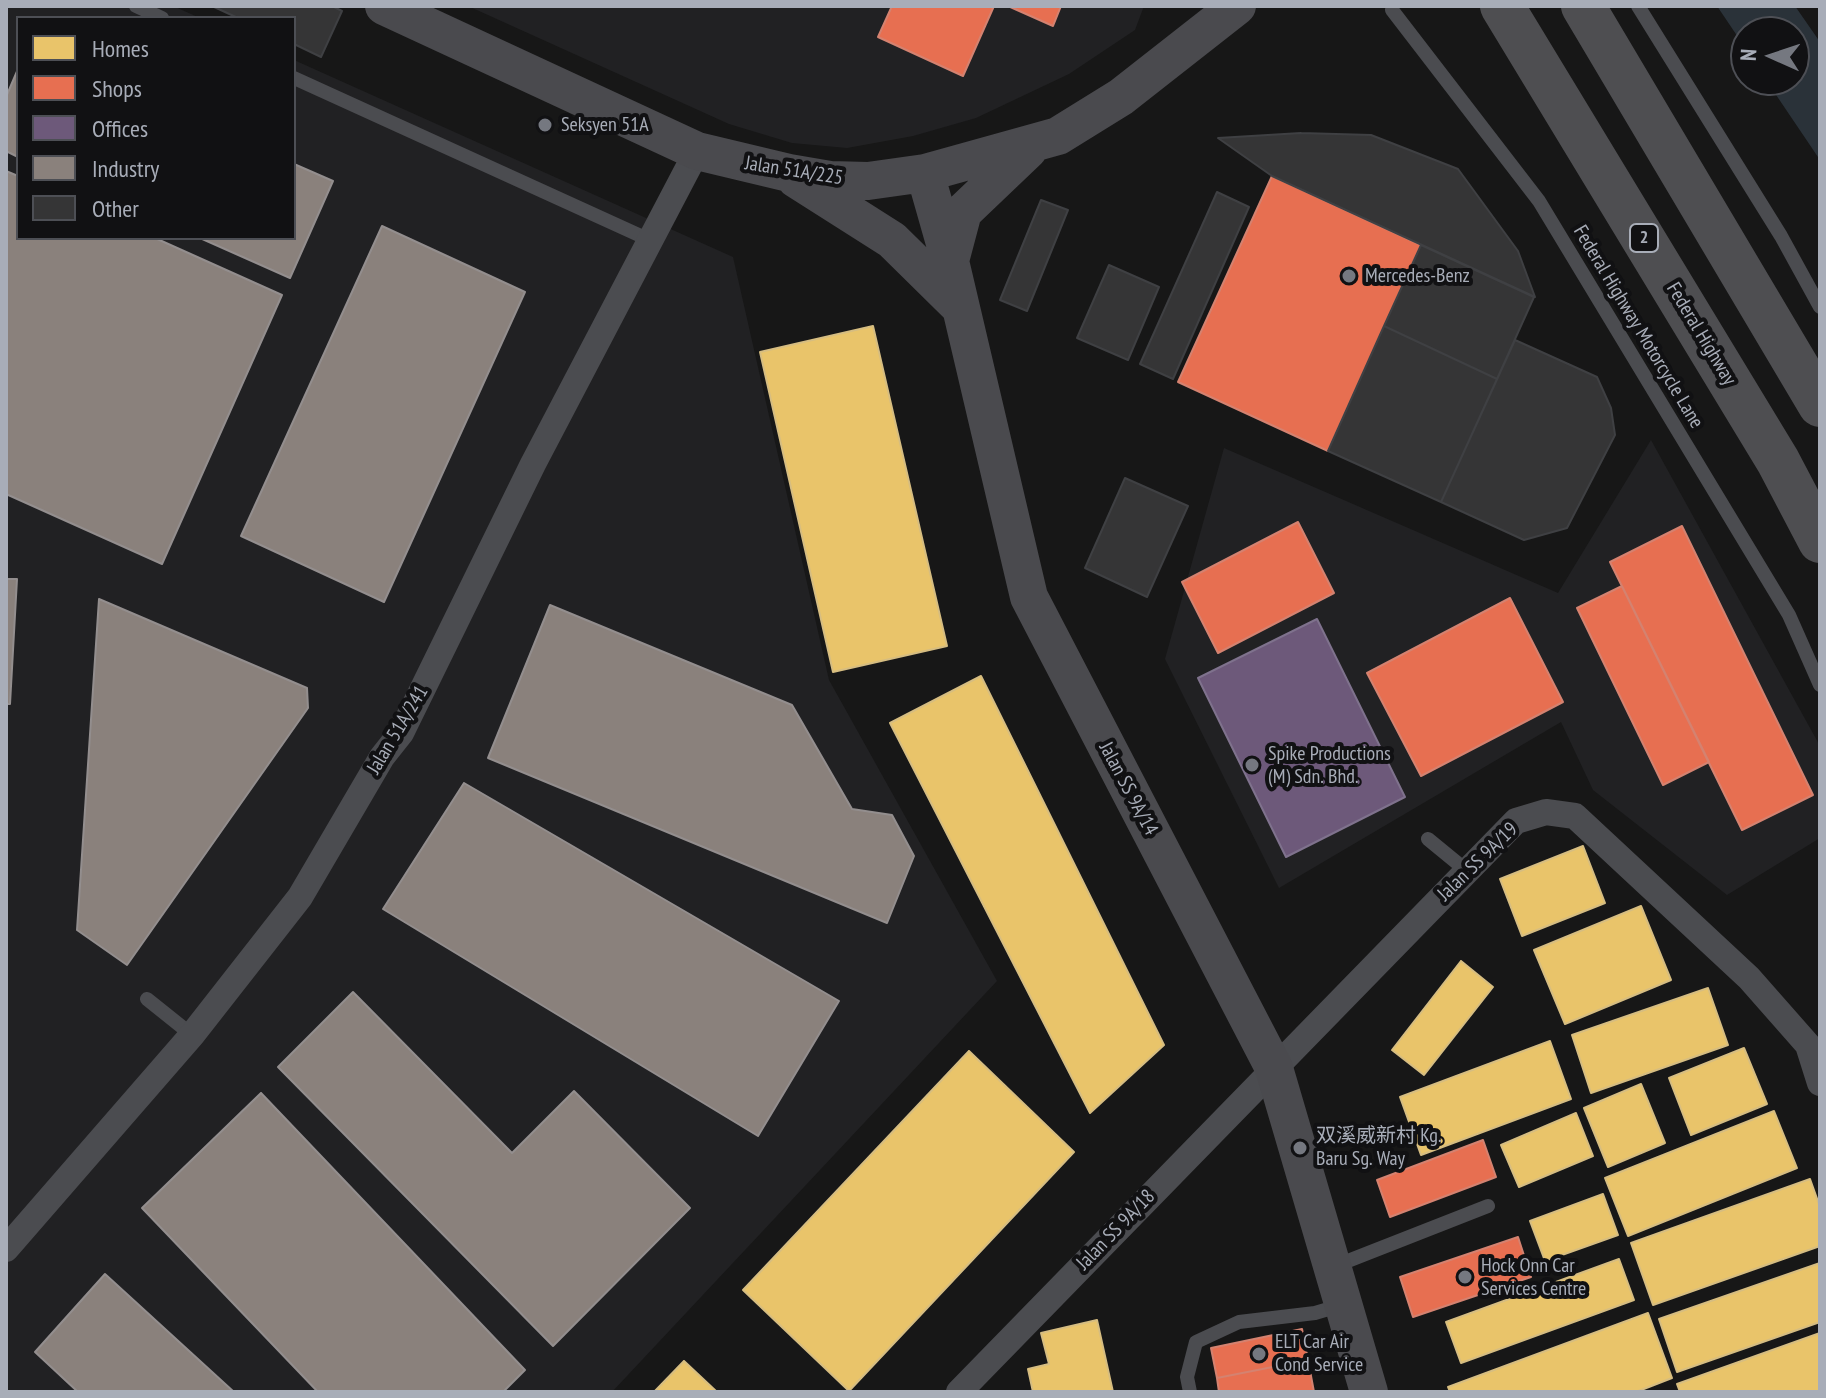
<!DOCTYPE html>
<html>
<head>
<meta charset="utf-8">
<style>
  body { margin:0 }
  #map { position:relative; width:1826px; height:1398px; overflow:hidden; background:#171717; font-family:"PT Sans Narrow",sans-serif }
  canvas { display:block }
  .frame { position:absolute; inset:0; border:8px solid #a8adb8; pointer-events:none }
  .legend { position:absolute; left:16px; top:16px; width:280px; height:224px; box-sizing:border-box; background:#111113; border:2px solid #4d4f55; margin:0; padding:10px 14px; list-style:none; font-size:24px; color:#a8adb8 }
  .legend li { display:flex; align-items:center; gap:16px; height:40px }
  .legend b { width:40px; border:2px solid #4d4f55 }
  .north { position:absolute; left:1730px; top:16px; width:80px; height:80px; box-sizing:border-box; background:#111113; border:2px solid #4d4f55; border-radius:50%; rotate:273deg; font-size:22px; font-weight:700; line-height:32px; text-align:center; color:#a8adb8 }
  .north::after { content:''; display:block; margin:auto; width:28px; height:36px; background:#757880; clip-path:polygon(50% 0,100% 100%,50% 72%,0 100%) }
</style>
</head>
<body>
<div id="map">
<canvas width="1826" height="1398"></canvas>
<div class="frame"></div>
<ul class="legend">
<li><b style="height:22px;background:#e9c46a"></b>Homes</li>
<li><b style="height:22px;background:#e76f51"></b>Shops</li>
<li><b style="height:22px;background:#6d597a"></b>Offices</li>
<li><b style="height:22px;background:#8a817c"></b>Industry</li>
<li><b style="height:22px;background:#353536"></b>Other</li>
</ul>
<div class="north">N</div>
</div>
<script>
const ctx = document.querySelector('canvas').getContext('2d');
ctx.lineJoin = 'round';
function fillPath(path, color) {
  ctx.fillStyle = color;
  ctx.fill(path, 'evenodd');
}
function poly(rows) {
  const path = new Path2D();
  for (const r of rows) {
    path.moveTo(r[0], r[1]);
    for (let i = 2; i < r.length; i += 2) path.lineTo(r[i], r[i + 1]);
  }
  return path;
}
function trace(path, color, width, dash) {
  ctx.strokeStyle = color;
  ctx.lineWidth = width;
  ctx.lineCap = dash ? 'butt' : 'round';
  ctx.setLineDash(dash || []);
  ctx.stroke(path);
}
function write(font, color, halo, rows, align = 'center') {
  ctx.font = font + ' "PT Sans Narrow","Noto Sans SC",sans-serif';
  ctx.lineWidth = 8;
  ctx.setLineDash([]);
  ctx.textBaseline = 'middle';
  ctx.strokeStyle = halo;
  ctx.fillStyle = color;
  for (const [text, x, y, turn = 0] of rows) {
    ctx.save();
    ctx.translate(x, y);
    ctx.rotate((+turn || 0) * Math.PI / 180);
    ctx.textAlign = isNaN(turn) ? turn : align;
    if (halo) ctx.strokeText(text, 0, 0);
    ctx.fillText(text, 0, 0);
    ctx.restore();
  }
}
const built = poly([
  [6,6,173,6,200,18,18,18,18,238,294,238,294,60,733,257,829,680,997,981,612,1392,6,1392],
  [468,6,1144,6,1135,30,1069,74,976,118,913,136,847,148,792,143,729,124],
  [1651,440,1820,746,1820,838,1727,895,1593,790,1561,722,1279,888,1165,659,1224,448,1558,593]
]);
const water = poly([
  [1717,6,1795,6,1820,42,1820,160,1766,80,1794,80,1794,32,1746,32,1746,49]
]);
const homes = poly([
  [873,326,947,646,833,672,760,352,873,326],
  [981,676,1164,1045,1090,1113,890,723,981,676],
  [1583,846,1605,903,1522,936,1500,879,1583,846],
  [1641,906,1671,980,1565,1024,1534,950,1641,906],
  [1461,961,1493,987,1424,1075,1392,1050,1461,961],
  [1708,988,1728,1045,1591,1093,1572,1035,1708,988],
  [1550,1041,1571,1099,1421,1155,1400,1097,1550,1041],
  [1744,1048,1767,1104,1691,1135,1669,1078,1744,1048],
  [969,1051,1074,1152,849,1391,743,1290,969,1051],
  [1641,1084,1665,1143,1608,1167,1584,1108,1641,1084],
  [1774,1111,1797,1168,1628,1236,1605,1178,1774,1111],
  [1576,1113,1593,1156,1519,1187,1501,1145,1576,1113],
  [1810,1179,1820,1207,1820,1246,1653,1305,1631,1243,1810,1179],
  [1603,1194,1618,1235,1545,1261,1530,1221,1603,1194],
  [1619,1259,1634,1300,1461,1363,1446,1322,1619,1259],
  [1820,1263,1820,1322,1677,1372,1659,1319,1820,1263],
  [1648,1313,1672,1378,1636,1392,1450,1392,1448,1387,1648,1313],
  [1097,1320,1113,1392,1033,1392,1028,1369,1049,1364,1041,1333,1097,1320],
  [1820,1333,1820,1392,1680,1392,1677,1384,1820,1333],
  [684,1361,717,1392,654,1392,684,1361]
]);
const shops = poly([
  [892,6,994,6,963,76,878,37,892,6],
  [1008,6,1061,6,1053,26,1008,6],
  [1272,176,1421,245,1328,451,1178,382,1272,176],
  [1298,522,1334,593,1218,653,1182,582,1298,522],
  [1682,526,1813,795,1742,830,1610,562,1682,526],
  [1622,586,1709,762,1663,785,1577,608,1622,586],
  [1510,598,1563,702,1421,776,1367,673,1510,598],
  [1483,1140,1496,1177,1390,1217,1377,1180,1483,1140],
  [1518,1237,1531,1277,1413,1317,1400,1277,1518,1237],
  [1302,1329,1308,1360,1217,1378,1211,1348,1302,1329],
  [1308,1360,1314,1392,1219,1392,1217,1378,1308,1360]
]);
const offices = poly([
  [1317,619,1405,797,1286,857,1198,678,1317,619]
]);
const industry = poly([
  [18,69,18,157,6,151,6,97,18,69],
  [294,164,333,181,290,278,200,238,294,238,294,164],
  [6,171,18,176,18,238,155,238,282,295,162,564,6,494,6,171],
  [382,226,525,292,384,602,241,536,382,226],
  [6,579,17,579,10,704,6,704,6,579],
  [99,599,307,688,308,708,127,965,77,930,99,599],
  [550,605,792,705,852,809,892,815,914,856,887,923,488,758,550,605],
  [464,783,839,1001,758,1136,383,909,464,783],
  [353,992,512,1153,574,1091,690,1208,553,1346,278,1067,353,992],
  [261,1093,525,1370,503,1392,318,1392,142,1208,261,1093],
  [105,1274,234,1392,78,1392,35,1352,105,1274]
]);
const building = poly([
  [212,6,332,6,342,11,321,57,294,44,294,18,238,18,212,6],
  [1301,133,1371,135,1458,169,1518,251,1535,297,1272,176,1218,138,1301,133],
  [1217,192,1249,207,1173,379,1140,364,1217,192],
  [1041,200,1068,210,1027,311,1000,300,1041,200],
  [1421,245,1534,297,1497,379,1384,326,1421,245],
  [1109,265,1159,287,1128,360,1077,338,1109,265],
  [1384,326,1497,379,1441,502,1328,451,1384,326],
  [1515,340,1597,377,1611,408,1615,435,1567,528,1524,540,1441,502,1515,340],
  [1125,478,1188,506,1147,597,1085,568,1125,478]
]);
const lane = poly([
  [136,6,162,18],
  [1638,6,1781,236,1820,307],
  [1392,10,1539,201,1789,615,1820,685],
  [294,78,652,241],
  [1428,839,1467,871],
  [147,999,192,1035],
  [1335,1266,1488,1206],
  [1190,1392,1187,1377,1196,1342,1239,1322,1315,1313,1342,1305]
]);
const street = poly([
  [6,1249,192,1035,300,897,382,757,401,733,533,464,697,151],
  [959,1392,1516,821,1546,812,1575,816,1749,978,1808,1045,1820,1083]
]);
const secondary = poly([
  [384,6,697,151,789,173,830,180,868,181,925,173,1058,136,1121,97,1237,6],
  [925,173,950,261,1029,597,1274,1068,1369,1392],
  [796,179,892,240,960,307],
  [950,261,963,212,1028,150]
]);
const highway = poly([
  [1502,6,1778,461,1820,541],
  [1583,6,1820,405]
]);
const markers = [
  [545,125,8,"#757880"],
  [1349,276,8,"#757880"],
  [1252,765,8,"#757880"],
  [1300,1148,8,"#757880"],
  [1465,1277,8,"#757880"],
  [1259,1354,8,"#757880"]
];
const shields = [
  [1644,238,28]
];
const shieldNames = [
  ["2",1644,238]
];
const poiNames = [
  ["Seksyen 51A",561,125],
  ["Mercedes-Benz",1365,276],
  ["Spike Productions",1268,754],
  ["(M) Sdn. Bhd.",1268,777],
  ["双溪威新村 Kg.",1316,1136],
  ["Baru Sg. Way",1316,1159],
  ["Hock Onn Car",1481,1266],
  ["Services Centre",1481,1289],
  ["ELT Car Air",1275,1342],
  ["Cond Service",1275,1365]
];
const streetNames = [
  ["Jalan 51A/225",794,171,9],
  ["Federal Highway Motorcycle Lane",1638,327,59],
  ["Federal Highway",1701,334,59],
  ["Jalan 51A/241",398,730,-59],
  ["Jalan SS 9A/14",1128,789,62],
  ["Jalan SS 9A/19",1478,862,-44],
  ["Jalan SS 9A/18",1116,1230,-46]
];
fillPath(built, '#212123');
fillPath(water, '#2a3239');
fillPath(homes, '#e9c46a');
trace(homes, '#d6bd81', 2);
fillPath(shops, '#e76f51');
trace(shops, '#d48270', 2);
fillPath(offices, '#6d597a');
trace(offices, '#7f728d', 2);
fillPath(industry, '#8a817c');
trace(industry, '#938e8e', 2);
fillPath(building, '#353536');
trace(building, '#3f4043', 2);
trace(lane, '#4b4c50', 14);
trace(street, '#4b4c50', 26);
trace(secondary, '#4a4a4e', 38);
trace(highway, '#4e4e51', 44);
for (const [x, y, r, color] of markers) {
  const dot = new Path2D();
  dot.arc(x, y, r, 0, 2 * Math.PI);
  ctx.fillStyle = color;
  ctx.fill(dot);
  trace(dot, '#111113', 3);
}
for (const [x, y, w] of shields) {
  const box = new Path2D();
  box.roundRect(x - w / 2, y - 14, w, 28, 6);
  ctx.fillStyle = '#111113';
  ctx.fill(box);
  trace(box, '#a8adb8', 2);
}
write('bold 18px', '#a8adb8', null, shieldNames);
write('20px', '#a8adb8', '#111113', poiNames, 'left');
write('20px', '#a8adb8', '#111113', streetNames);
</script>
</body>
</html>
